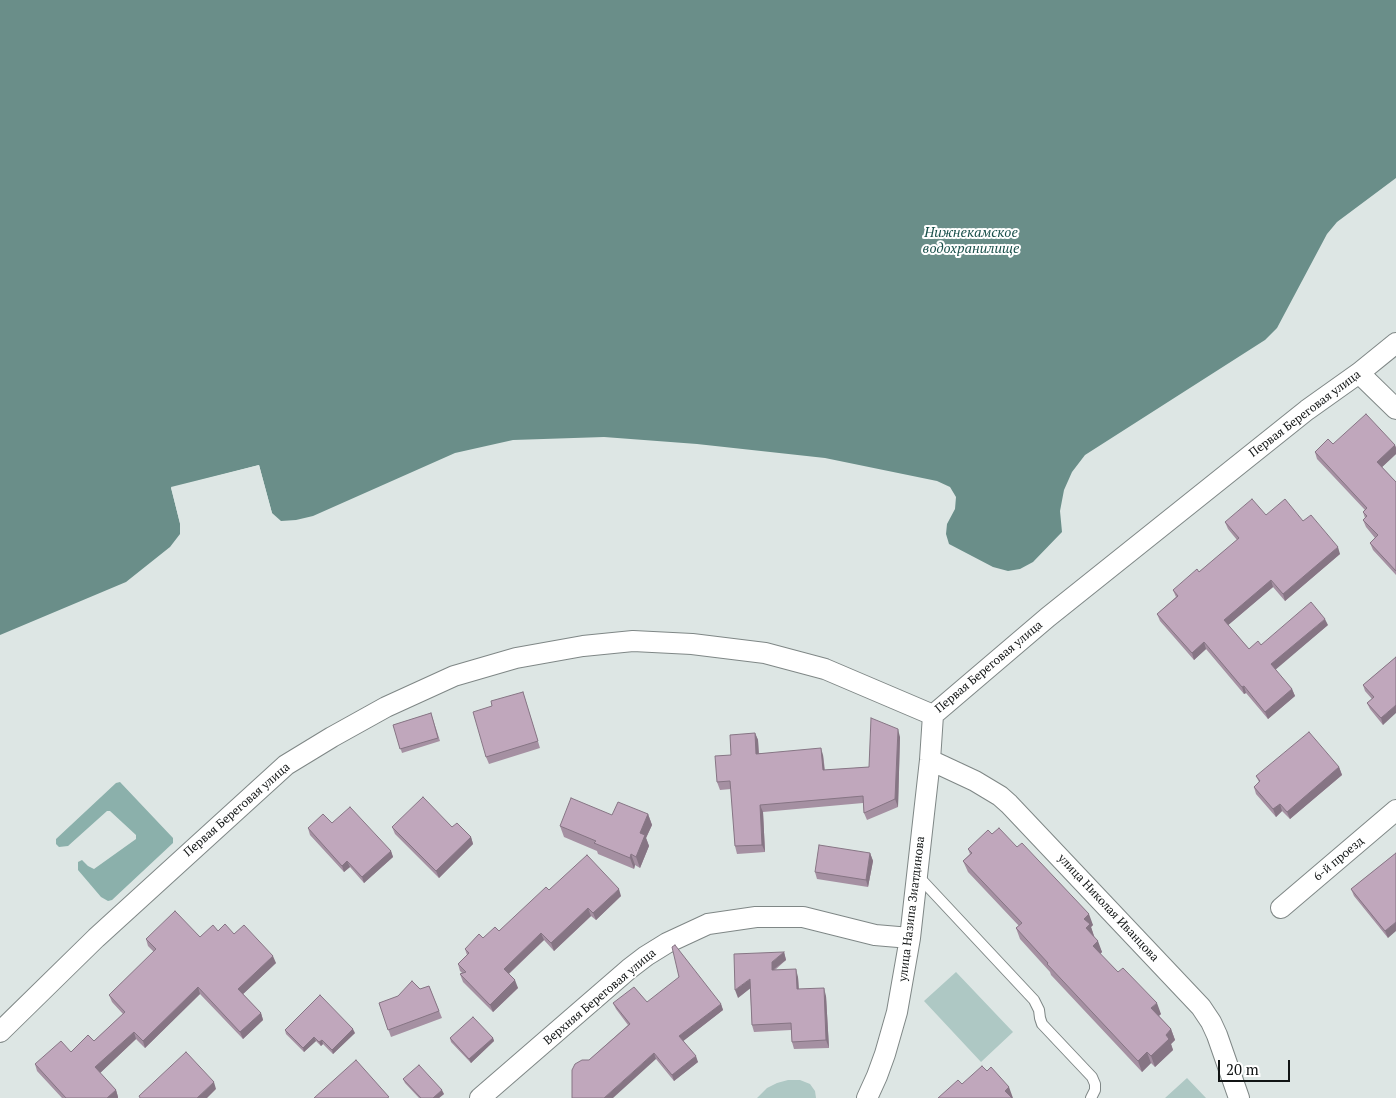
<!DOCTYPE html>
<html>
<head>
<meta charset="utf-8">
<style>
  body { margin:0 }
  #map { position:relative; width:1396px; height:1098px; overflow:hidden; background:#dde6e4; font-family:"PT Serif",serif }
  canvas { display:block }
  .scale { position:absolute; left:1218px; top:1060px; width:72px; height:22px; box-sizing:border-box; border:2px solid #111414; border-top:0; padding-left:6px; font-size:15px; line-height:18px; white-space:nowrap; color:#111414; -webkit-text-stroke:4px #fff; paint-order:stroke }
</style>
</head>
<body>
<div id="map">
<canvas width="1396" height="1098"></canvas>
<div class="scale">20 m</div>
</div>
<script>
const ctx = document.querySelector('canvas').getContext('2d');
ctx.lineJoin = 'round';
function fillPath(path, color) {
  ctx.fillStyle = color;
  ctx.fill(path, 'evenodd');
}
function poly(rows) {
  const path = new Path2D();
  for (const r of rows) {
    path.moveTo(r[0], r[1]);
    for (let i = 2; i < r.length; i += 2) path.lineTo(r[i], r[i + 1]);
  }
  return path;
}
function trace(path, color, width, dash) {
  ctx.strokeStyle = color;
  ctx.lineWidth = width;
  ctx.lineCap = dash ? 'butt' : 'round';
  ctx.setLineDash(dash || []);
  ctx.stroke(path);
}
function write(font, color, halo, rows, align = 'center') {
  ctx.font = font + ' "PT Serif",serif';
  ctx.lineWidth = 4;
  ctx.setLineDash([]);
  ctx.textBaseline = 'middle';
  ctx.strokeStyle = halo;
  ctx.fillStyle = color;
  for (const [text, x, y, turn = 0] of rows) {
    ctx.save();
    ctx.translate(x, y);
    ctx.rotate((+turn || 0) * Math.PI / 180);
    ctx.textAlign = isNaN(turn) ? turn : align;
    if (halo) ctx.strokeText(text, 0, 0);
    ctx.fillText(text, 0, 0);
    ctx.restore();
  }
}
const green = poly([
  [956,972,1013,1032,981,1062,924,1001],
  [1187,1078,1206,1098,1165,1098],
  [788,1080,800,1080,810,1084,815,1091,816,1098,757,1098,767,1088,777,1083]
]);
const forest = poly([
  [120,782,173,838,173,843,112,900,108,901,101,897,78,870,78,862,82,860,88,866,94,869,136,839,136,835,110,811,107,811,68,846,59,847,56,844,56,839,116,783]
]);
const water = poly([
  [0,0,1396,0,1396,178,1337,222,1327,234,1277,328,1265,340,1085,455,1072,472,1064,490,1060,511,1062,532,1033,562,1020,569,1008,571,993,567,949,544,946,534,947,524,955,509,956,497,950,487,937,481,825,458,697,444,604,437,513,440,455,453,313,516,296,520,281,521,272,513,259,465,171,488,180,523,180,534,170,547,126,582,0,635]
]);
const pier = poly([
  [259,465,273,517,269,514,257,468,174,489,182,523,182,532,171,487]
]);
const lane = poly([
  [918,876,1034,1000,1039,1010,1040,1018,1042,1024,1092,1077,1095,1084,1095,1090,1091,1098]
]);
const street = poly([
  [1359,373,1396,409],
  [933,715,1048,617,1307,410,1359,373,1396,343],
  [930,760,975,781,1000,796,1009,804,1201,1007,1211,1022,1217,1035,1239,1098],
  [1281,908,1396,810],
  [0,1032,96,938,286,765,332,737,386,707,454,676,516,658,583,646,633,641,692,644,765,653,825,669,933,715],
  [480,1098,629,969,646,956,667,943,708,924,756,917,803,917,875,935,910,938],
  [867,1098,877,1076,885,1054,897,1012,910,938,930,760,933,715]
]);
const wall = poly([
  [1333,444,1395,445,1396,448,1396,454,1382,467,1396,482,1396,575,1373,550,1370,543,1375,538,1366,527,1363,520,1365,518,1363,512,1365,510,1317,459,1315,452],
  [1266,515,1303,521,1340,554,1285,601,1273,587,1228,625,1249,649,1261,645,1328,625,1275,669,1292,689,1295,696,1268,719,1246,693,1244,694,1206,649,1194,660,1160,621,1157,614,1176,597,1173,590,1199,572,1237,540,1228,529,1225,522],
  [1396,657,1383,725,1370,709,1367,703,1372,699,1365,691,1363,685],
  [523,692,540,748,489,764,486,757,492,706],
  [431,713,440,741,402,753,393,725],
  [755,733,758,740,759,753,823,755,825,770,869,767,900,737,898,807,867,820,864,813,863,803,763,812,765,852,737,854,735,846,731,789,720,790,717,782,731,755],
  [1339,767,1342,775,1290,819,1282,811,1276,817,1256,794,1254,787,1259,782,1256,776],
  [648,814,652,825,646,838,649,846,640,868,635,865,634,869,598,854,597,851,564,837,560,826,612,815],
  [332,823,391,851,393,857,364,883,350,867,344,872,310,835,308,828],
  [392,827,452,827,471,837,473,844,439,878,395,834],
  [992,834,1093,925,1091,927,1094,936,1102,952,1100,954,1161,1014,1159,1016,1171,1029,1175,1040,1171,1044,1173,1050,1155,1067,1151,1063,1142,1072,1051,975,1050,972,1020,939,1016,928,1019,926,968,872,963,861,970,854,968,849],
  [870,853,873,861,868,887,817,879,815,872],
  [1396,853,1388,938,1354,896,1351,889],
  [549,890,621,896,596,920,591,916,554,951,544,940,509,974,518,988,493,1012,463,982,460,974,462,973,460,971,458,964,467,955,465,949,483,938,499,931],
  [218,931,234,934,276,963,243,994,261,1013,263,1020,243,1039,200,994,145,1048,136,1039,100,1073,116,1090,118,1097,118,1098,62,1098,37,1071,35,1064,71,1052,94,1041,123,1014,112,1002,109,995,154,952,148,946,146,939,200,937],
  [784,952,786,960,775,970,798,977,799,989,826,996,829,1048,794,1049,792,1042,791,1030,754,1032,752,1025,750,988,738,998],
  [429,986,442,1018,391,1037,379,1003],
  [647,1002,721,1004,723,1010,683,1041,698,1062,674,1081,656,1059,589,1060,628,1025,616,1009,613,1003],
  [285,1030,355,1033,333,1054,323,1044,321,1046,316,1041,304,1052,286,1034],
  [450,1038,493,1038,494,1041,471,1063,451,1042],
  [403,1079,444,1094,439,1098,419,1098,405,1083]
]);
const shadedWall = poly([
  [1395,445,1396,448,1396,454,1380,469,1377,462],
  [1338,547,1340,554,1285,601,1283,594],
  [1271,580,1273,587,1226,627,1224,620],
  [1325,619,1328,625,1274,671,1271,664],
  [1204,642,1206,649,1194,660,1192,653],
  [1244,686,1246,693,1244,694,1242,687],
  [1292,689,1295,696,1268,719,1265,712],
  [1396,705,1396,713,1383,725,1381,718],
  [898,729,900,737,898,807,895,799],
  [755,733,758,740,759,761,756,754],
  [821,748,823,755,825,778,823,770],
  [1339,767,1342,775,1290,819,1287,812],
  [1280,804,1282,811,1276,817,1273,809],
  [760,805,763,812,765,852,762,845],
  [648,814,652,825,646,838,649,846,640,868,636,857,640,833],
  [471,837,473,844,439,878,436,871],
  [391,851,393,857,364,883,362,877],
  [870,853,873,861,868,887,866,880],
  [631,854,635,865,634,869,630,858],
  [347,861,350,867,344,872,342,866],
  [619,889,621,896,596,920,593,913],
  [588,908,591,916,554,951,551,943],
  [1089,914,1093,925,1091,927,1094,936,1090,939,1086,928,1084,919],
  [1396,922,1396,931,1388,938,1385,931],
  [541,933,544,940,506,976,504,969],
  [1098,941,1102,952,1097,957,1093,946],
  [784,952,786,960,774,969,775,978,772,970,772,962],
  [273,956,276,963,241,996,238,989],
  [796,969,798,977,799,997,797,989],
  [750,979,752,987,738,998,735,990],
  [515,980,518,988,493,1012,490,1005],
  [198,987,200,994,145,1048,143,1041],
  [824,988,826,996,829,1048,826,1040],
  [1157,1003,1161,1014,1155,1019,1151,1008],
  [721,1004,723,1010,682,1042,679,1036],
  [261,1013,263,1020,243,1039,240,1032],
  [353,1029,355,1033,333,1054,332,1050],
  [1171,1029,1175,1040,1171,1044,1173,1050,1155,1067,1151,1056,1166,1035],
  [134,1032,136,1039,98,1075,95,1067],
  [314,1037,316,1041,304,1052,303,1048],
  [493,1038,494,1041,471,1063,469,1059],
  [322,1040,323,1044,321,1046,319,1042],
  [1147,1052,1151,1063,1142,1072,1138,1061],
  [654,1053,656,1059,613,1098,604,1098],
  [696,1056,698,1062,674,1081,672,1075],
  [214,1082,216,1089,207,1098,197,1098],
  [1009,1087,1013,1098,1008,1098,1005,1091],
  [116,1090,118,1097,118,1098,107,1098],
  [442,1090,444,1094,439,1098,433,1098]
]);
const building = poly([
  [1366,414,1395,445,1377,462,1396,482,1396,571,1370,543,1378,535,1363,520,1367,516,1363,512,1367,508,1315,452,1328,439,1333,444,1366,414],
  [1252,499,1266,515,1285,499,1303,521,1311,515,1338,547,1283,594,1271,580,1224,620,1249,649,1258,641,1261,645,1311,602,1325,619,1271,664,1292,689,1265,712,1244,686,1242,687,1204,642,1192,653,1157,614,1178,596,1173,590,1197,569,1199,572,1239,538,1225,522,1252,499],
  [1396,657,1396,705,1381,718,1367,703,1374,697,1363,685,1396,657],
  [523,692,538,741,486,757,473,712,492,706,491,701,523,692],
  [431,713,438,738,400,749,393,725,431,713],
  [871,718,898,729,895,799,864,813,863,796,760,805,762,845,735,846,730,781,717,782,715,756,731,755,730,735,755,733,756,754,821,748,823,770,869,767,871,718],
  [1309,732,1339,767,1287,812,1280,804,1273,809,1254,787,1260,781,1256,776,1309,732],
  [423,797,452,827,457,823,471,837,436,871,392,827,423,797],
  [571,798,612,815,618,802,648,814,640,833,645,835,636,857,631,854,630,858,594,843,596,841,560,826,571,798],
  [350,807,391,851,362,877,347,861,342,866,308,828,323,814,332,823,350,807],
  [999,828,1017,847,1022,843,1089,914,1084,919,1090,924,1086,928,1098,941,1093,946,1118,972,1123,968,1157,1003,1151,1008,1171,1029,1166,1035,1169,1039,1151,1056,1147,1052,1138,1061,1047,964,1048,963,1016,928,1022,923,963,861,972,853,968,849,988,830,992,834,999,828],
  [819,845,870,853,866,880,815,872,819,845],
  [1396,853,1396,922,1385,931,1351,889,1396,853],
  [587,855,619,889,593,913,588,908,551,943,541,933,504,969,515,980,490,1005,460,974,466,972,458,964,469,953,465,949,479,934,483,938,495,927,499,931,546,887,549,890,587,855],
  [175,911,200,937,213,925,218,931,225,924,234,934,244,925,273,956,238,989,261,1013,240,1032,198,987,143,1041,134,1032,95,1067,116,1090,107,1098,66,1098,35,1064,61,1041,71,1052,88,1035,94,1041,125,1012,109,995,156,949,146,939,175,911],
  [675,945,721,1004,679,1036,696,1056,672,1075,654,1053,604,1098,572,1098,572,1070,575,1064,582,1060,589,1060,630,1024,613,1003,634,987,647,1002,679,977,672,947,675,945],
  [784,952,772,962,772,970,796,969,797,989,824,988,826,1040,792,1042,791,1023,752,1025,750,979,735,990,734,954,784,952],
  [412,981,420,989,429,986,439,1011,388,1030,379,1003,398,996,412,981],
  [320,995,353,1029,332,1050,322,1040,319,1042,314,1037,303,1048,285,1030,320,995],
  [473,1017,493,1038,469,1059,450,1038,473,1017],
  [186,1052,214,1082,197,1098,140,1098,139,1096,186,1052],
  [356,1060,389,1097,387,1098,314,1098,356,1060],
  [419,1065,442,1090,433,1098,421,1098,403,1079,419,1065],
  [982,1066,987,1071,991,1067,1009,1087,1005,1091,1012,1098,938,1098,958,1080,962,1084,982,1066]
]);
const streetNames = [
  ["Первая Береговая улица",1305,414,-37],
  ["Первая Береговая улица",989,667,-40],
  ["Первая Береговая улица",237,810,-41],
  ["6-й проезд",1339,859,-40],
  ["улица Николая Иванцова",1108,908,47],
  ["улица Назипа Зиатдинова",912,909,-83],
  ["Верхняя Береговая улица",600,997,-40]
];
const waterNames = [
  ["Нижнекамское",971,233],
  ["водохранилище",971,249]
];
fillPath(green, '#aec8c4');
fillPath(forest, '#8bb0ab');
fillPath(water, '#6a8e89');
fillPath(pier, '#dde6e4');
trace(lane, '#7f8786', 12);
trace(street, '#7f8786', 22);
trace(lane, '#fff', 10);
trace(street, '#fff', 20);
fillPath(wall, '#a590a2');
fillPath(shadedWall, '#867584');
fillPath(building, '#c0a7bc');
trace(building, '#867584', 1);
write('12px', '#111414', '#fff', streetNames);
write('italic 14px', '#1a504b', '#fff', waterNames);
</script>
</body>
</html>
